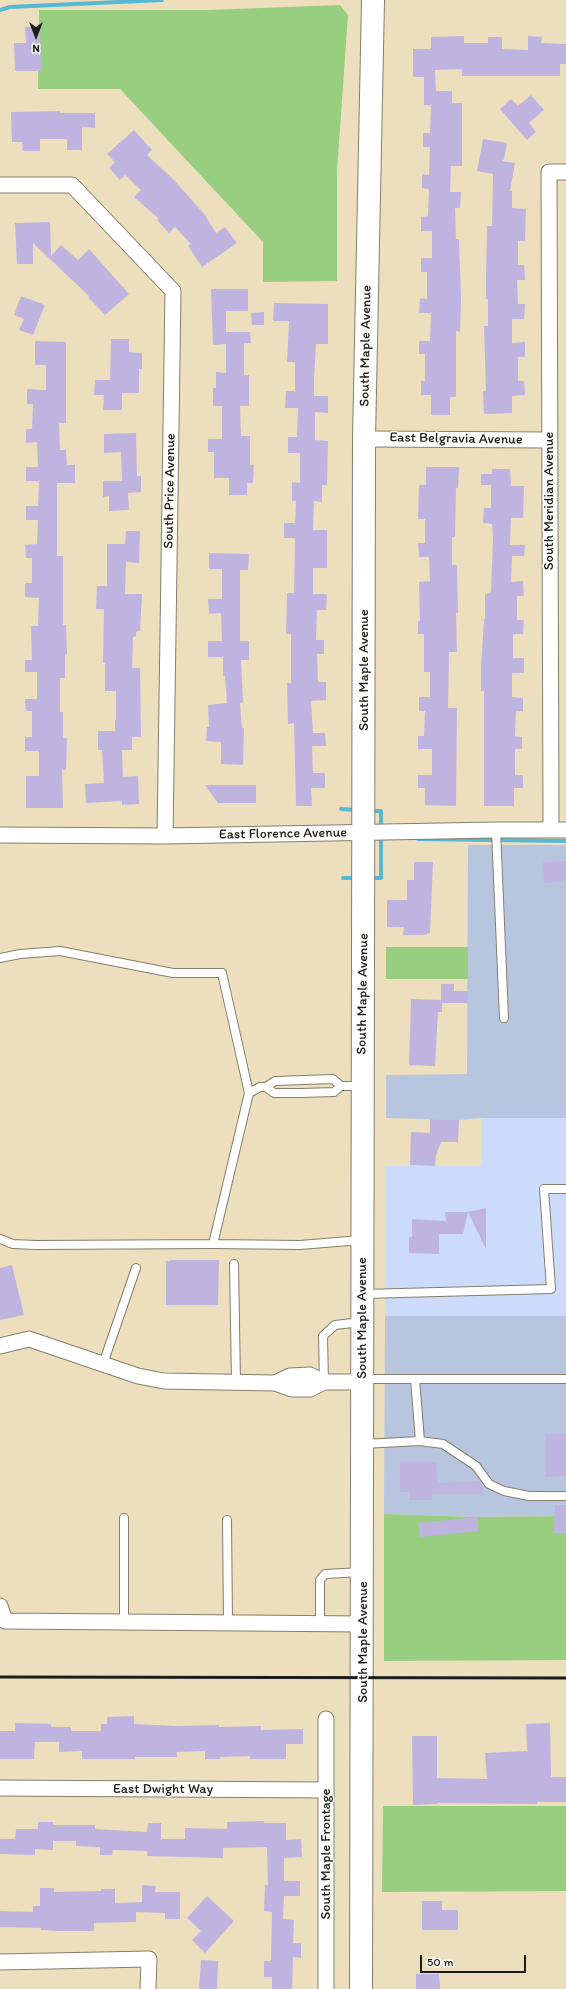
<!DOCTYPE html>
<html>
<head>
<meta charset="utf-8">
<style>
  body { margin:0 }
  #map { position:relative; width:566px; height:1989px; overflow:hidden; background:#eddfbd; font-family:Itim,sans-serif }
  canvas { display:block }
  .north { position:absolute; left:16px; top:16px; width:40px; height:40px; -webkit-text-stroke:3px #fdfcf7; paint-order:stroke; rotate:180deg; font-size:11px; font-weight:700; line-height:16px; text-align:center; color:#1c1c1c }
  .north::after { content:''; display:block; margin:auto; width:14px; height:18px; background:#1c1c1c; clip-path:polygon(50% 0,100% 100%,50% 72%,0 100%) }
  .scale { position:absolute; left:420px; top:1955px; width:106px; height:18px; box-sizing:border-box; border:2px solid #1c1c1c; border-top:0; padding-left:5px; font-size:12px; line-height:14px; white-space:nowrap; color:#1c1c1c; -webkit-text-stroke:3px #fdfcf7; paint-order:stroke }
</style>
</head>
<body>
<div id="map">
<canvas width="566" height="1989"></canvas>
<div class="north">N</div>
<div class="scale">50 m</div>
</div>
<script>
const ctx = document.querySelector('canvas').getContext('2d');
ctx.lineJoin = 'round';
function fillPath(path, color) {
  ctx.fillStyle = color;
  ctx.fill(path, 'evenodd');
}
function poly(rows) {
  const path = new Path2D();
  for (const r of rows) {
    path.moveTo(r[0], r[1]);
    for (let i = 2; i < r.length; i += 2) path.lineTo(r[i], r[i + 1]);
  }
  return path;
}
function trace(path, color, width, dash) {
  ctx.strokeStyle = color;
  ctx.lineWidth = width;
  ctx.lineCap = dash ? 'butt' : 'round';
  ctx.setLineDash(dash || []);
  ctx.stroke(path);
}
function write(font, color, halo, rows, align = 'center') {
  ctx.font = font + ' Itim,sans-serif';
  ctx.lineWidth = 3;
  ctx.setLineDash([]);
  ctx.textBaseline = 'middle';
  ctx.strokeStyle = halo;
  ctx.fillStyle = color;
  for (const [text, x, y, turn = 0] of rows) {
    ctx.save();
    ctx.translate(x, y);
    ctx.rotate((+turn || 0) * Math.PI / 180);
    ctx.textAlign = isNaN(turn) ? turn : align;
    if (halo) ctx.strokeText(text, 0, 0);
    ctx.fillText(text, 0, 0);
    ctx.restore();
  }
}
const built = poly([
  [482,1118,566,1118,566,1316,385,1316,385,1166,482,1166]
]);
const industrial = poly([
  [468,845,566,845,566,1118,482,1118,459,1120,386,1118,386,1075,467,1074],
  [385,1316,566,1316,566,1516,477,1517,384,1514]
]);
const green = poly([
  [340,5,348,15,337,171,337,281,263,282,263,242,120,89,38,89,39,10,209,10],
  [386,947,468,947,468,979,386,979],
  [384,1514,477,1517,566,1516,566,1660,384,1661],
  [383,1806,566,1806,566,1891,382,1892]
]);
const stream = poly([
  [0,10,10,7,162,0],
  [341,809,357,810],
  [370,811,381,811,381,830],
  [418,839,566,841],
  [343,878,357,878],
  [370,878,381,878,381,838,384,838]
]);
const building = poly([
  [25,27,40,27,41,71,15,71,14,43,26,43],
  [464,36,464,43,488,43,488,37,502,37,502,49,528,50,528,36,542,37,541,43,566,44,566,64,560,64,560,76,462,76,462,69,435,70,436,91,452,91,452,103,462,103,462,166,451,166,450,192,461,192,460,208,455,208,456,239,459,239,461,299,460,332,456,331,456,397,450,397,450,415,431,415,431,395,421,395,421,381,425,381,425,354,419,354,419,341,430,341,431,313,419,313,420,298,427,299,427,272,421,272,421,258,432,258,432,231,421,231,421,217,428,216,429,189,422,188,422,174,429,175,430,147,423,147,423,133,430,133,431,105,424,105,424,77,413,77,413,49,431,49,431,37],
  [531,95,544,110,529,123,536,132,527,140,500,109,511,99,518,106],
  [60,111,60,113,95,113,95,128,82,127,82,150,67,150,67,139,40,139,40,151,23,151,22,142,12,142,11,112],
  [134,130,152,150,147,155,174,180,205,215,216,233,225,227,237,243,202,267,188,246,191,244,175,227,169,233,157,220,159,219,134,197,141,190,125,175,120,180,109,168,115,162,107,154],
  [483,139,507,143,504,159,502,161,515,163,510,191,512,191,512,208,526,209,525,241,518,241,518,265,524,265,525,280,517,280,518,304,525,304,524,319,512,319,512,343,525,342,525,357,518,357,518,381,524,381,525,395,512,396,512,413,484,414,483,391,486,391,484,326,488,326,488,299,486,299,486,278,487,226,492,226,493,174,477,171],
  [50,222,51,256,61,245,78,260,89,249,129,294,105,315,88,297,89,296,33,243,33,264,17,264,15,223],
  [211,289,248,289,248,311,226,311,226,332,250,332,251,343,244,343,244,375,249,375,249,406,240,406,241,436,250,436,250,465,254,465,253,483,247,483,247,495,229,495,229,478,214,478,214,452,208,452,208,439,222,439,222,406,213,406,213,388,216,388,216,372,226,373,226,344,213,345],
  [21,296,45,305,33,335,19,330,24,319,14,315],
  [274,303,328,304,328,344,316,344,314,379,314,396,328,396,328,413,315,412,315,440,328,441,327,485,322,485,322,502,314,501,313,530,327,530,327,568,313,568,313,594,327,594,326,610,317,610,316,640,324,640,324,654,317,654,318,682,326,682,326,700,311,701,313,733,325,733,326,746,312,746,313,773,325,773,325,788,311,788,312,806,296,806,294,723,288,724,287,683,291,683,291,634,286,634,287,593,294,593,295,538,284,538,284,523,295,523,296,501,292,501,292,482,300,483,300,453,288,453,288,437,297,437,298,408,285,408,286,391,295,391,295,362,287,362,289,321,273,321],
  [264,312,264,325,252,325,251,313],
  [111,339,129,339,129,352,142,353,142,369,139,369,139,393,122,393,122,410,103,410,104,395,94,395,95,380,110,380],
  [35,341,66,342,66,423,59,423,60,450,66,450,67,465,75,465,75,483,57,483,57,556,63,556,63,625,66,625,67,654,65,654,65,678,60,678,60,712,63,712,63,738,67,738,66,770,62,770,63,808,26,808,26,776,39,776,39,751,25,751,25,737,32,737,32,711,26,711,25,699,37,699,37,672,25,672,25,660,32,660,31,626,38,626,39,598,25,597,25,583,32,583,32,558,26,558,25,545,37,544,38,520,26,520,26,506,38,506,39,481,26,481,26,467,38,467,37,442,26,443,26,429,32,429,33,404,27,404,27,389,46,390,46,365,35,365],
  [136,433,137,476,141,476,141,492,128,493,129,510,109,511,109,496,103,497,103,481,122,481,121,452,104,453,104,434],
  [426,467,459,467,458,488,456,488,455,537,452,537,452,565,457,565,458,613,456,613,457,652,449,652,448,708,457,708,456,806,425,805,425,788,418,788,418,775,432,775,432,749,418,749,418,736,424,736,425,711,419,711,419,697,430,697,430,672,424,672,424,634,418,634,418,621,420,621,419,582,430,581,429,557,419,557,418,543,425,543,425,519,418,519,419,485,426,485],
  [492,469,510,469,511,486,524,486,523,518,511,518,510,545,525,545,524,556,512,556,511,582,523,581,524,596,517,596,517,620,524,620,523,634,513,634,513,658,524,658,524,673,512,673,512,697,523,698,523,711,516,711,515,736,522,737,522,749,515,749,515,775,523,775,523,788,514,788,514,806,484,806,484,691,481,691,481,668,484,619,485,619,485,594,491,593,493,539,492,524,483,523,484,508,491,508,491,485,481,485,481,474,492,474],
  [126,531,140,531,139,563,126,562,125,594,142,594,140,631,136,632,136,636,133,637,132,668,140,668,141,737,132,737,132,750,122,750,123,777,138,776,139,804,122,805,122,801,86,803,85,784,104,783,102,750,98,750,98,731,115,731,115,720,116,720,116,691,105,691,105,663,103,663,104,609,96,609,97,586,107,586,107,544,125,544],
  [209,553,249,554,248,570,240,570,240,641,249,641,249,660,241,660,243,702,240,703,242,728,244,728,243,765,221,764,221,742,206,741,207,727,209,727,208,705,227,703,225,676,223,676,223,657,208,657,208,641,222,641,221,613,209,614,208,599,222,599,222,569,209,569],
  [205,785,256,785,256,803,218,803],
  [566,861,566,880,562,880,562,882,544,883,543,862],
  [414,862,433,862,430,933,424,935,403,935,404,927,387,927,387,900,407,900,407,880,414,880],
  [441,984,454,984,454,991,468,991,468,1003,442,1003,442,1012,438,1012,435,1066,409,1065,411,999,441,1000],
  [430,1119,459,1120,458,1142,441,1142,436,1155,435,1166,410,1165,411,1132,430,1133],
  [486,1208,486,1249,468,1212],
  [445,1212,468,1212,463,1234,439,1234,439,1254,409,1253,409,1238,412,1236,412,1219,446,1221],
  [170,1260,219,1260,218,1305,166,1305,166,1261,170,1261],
  [12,1265,24,1315,0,1320,0,1268],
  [545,1434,566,1434,566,1476,546,1477],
  [400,1462,436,1462,438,1483,480,1481,483,1486,483,1494,432,1494,432,1500,409,1500,409,1492,400,1492],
  [555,1505,566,1505,566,1533,554,1533],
  [477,1517,479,1531,420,1537,418,1523],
  [134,1716,134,1724,178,1726,219,1725,219,1727,261,1726,261,1730,303,1729,303,1744,286,1744,286,1759,250,1759,250,1756,220,1757,220,1759,205,1759,205,1751,177,1752,177,1757,135,1757,135,1759,82,1759,82,1751,59,1752,59,1742,35,1742,34,1759,0,1759,0,1731,15,1731,15,1723,51,1724,51,1727,71,1727,71,1731,101,1731,101,1724,107,1724,107,1717],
  [550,1723,551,1777,566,1777,566,1802,537,1802,537,1804,438,1803,438,1804,413,1805,412,1736,437,1736,437,1778,487,1779,485,1753,527,1751,526,1724],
  [264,1821,264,1823,286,1823,286,1840,301,1839,302,1857,284,1858,284,1881,300,1881,300,1896,284,1896,283,1919,294,1920,293,1943,301,1943,301,1958,293,1957,292,1989,272,1989,272,1977,264,1977,264,1961,271,1961,272,1912,264,1911,265,1885,268,1885,267,1847,223,1848,223,1858,147,1856,147,1851,113,1850,112,1855,100,1855,100,1847,76,1846,76,1841,53,1841,53,1850,35,1849,35,1855,0,1854,0,1839,15,1839,16,1829,38,1829,38,1822,53,1822,53,1825,95,1825,95,1829,147,1832,148,1823,161,1823,161,1839,185,1839,185,1828,227,1829,227,1822],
  [142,1885,156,1886,155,1892,180,1892,180,1919,165,1919,165,1913,136,1912,136,1922,94,1923,94,1931,58,1931,41,1930,41,1928,0,1927,0,1911,33,1912,33,1906,40,1906,40,1888,54,1888,54,1892,101,1891,101,1889,115,1889,115,1903,142,1902],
  [207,1896,234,1921,205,1953,192,1940,201,1931,187,1918],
  [422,1901,442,1901,442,1910,458,1910,458,1930,422,1930],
  [201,1960,218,1961,217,1989,199,1989],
  [416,1974,439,1974,440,1989,416,1989]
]);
const lane = poly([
  [496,830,504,1018],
  [0,958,20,954,60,951,173,973,222,973,249,1093],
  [266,1087,274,1093,301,1093,334,1092,341,1086],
  [0,1239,13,1244,36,1245,213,1244,300,1245,361,1240],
  [213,1244,249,1093,260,1087,266,1087,275,1081,333,1079,341,1086,362,1086],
  [234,1264,236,1382],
  [363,1294,551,1289,544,1189,566,1189],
  [103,1364,136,1268],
  [363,1379,566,1379],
  [415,1379,420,1441],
  [324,1382,323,1336,335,1325,361,1322],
  [363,1444,420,1441,443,1444,476,1466,489,1484,504,1491,529,1496,566,1496],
  [227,1520,228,1623],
  [124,1622,124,1518],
  [320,1623,320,1580,325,1574,362,1572]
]);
const street = poly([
  [0,185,72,185,173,291,165,836],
  [364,439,548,440],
  [551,830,549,172,566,172],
  [0,835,165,836,496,830,566,830],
  [0,1346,29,1339,138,1376,164,1381,275,1383,292,1389,310,1389,324,1382,362,1382],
  [275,1383,290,1376,310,1375,324,1382],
  [0,1606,5,1621,363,1624],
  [0,1788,326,1790],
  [0,1962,149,1959,148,1989],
  [326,1989,326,1719]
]);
const secondary = poly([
  [361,1989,364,439,373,0]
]);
const rail = poly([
  [0,1677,566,1678]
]);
const streetNames = [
  ["South Maple Avenue",366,346,-89],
  ["East Belgravia Avenue",456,439,1],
  ["South Price Avenue",170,491,-89],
  ["South Meridian Avenue",549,501,-90],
  ["South Maple Avenue",364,670,-90],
  ["East Florence Avenue",283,834,-1],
  ["South Maple Avenue",363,994,-89],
  ["South Maple Avenue",362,1318,-90],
  ["South Maple Avenue",363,1642,-90],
  ["East Dwight Way",163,1789],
  ["South Maple Frontage",326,1854,-90]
];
fillPath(built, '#ccdbf9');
fillPath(industrial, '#b8c5de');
fillPath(green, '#97ce80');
trace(stream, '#55b9d4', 4);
fillPath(building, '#bfb4e0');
trace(lane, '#847e6c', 10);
trace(street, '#847e6c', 17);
trace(secondary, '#847e6c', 24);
trace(lane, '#fff', 8);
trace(street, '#fff', 15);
trace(secondary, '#fff', 22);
trace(rail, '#1c1c1c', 3);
write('14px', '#1c1c1c', '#fdfcf7', streetNames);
</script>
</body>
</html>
